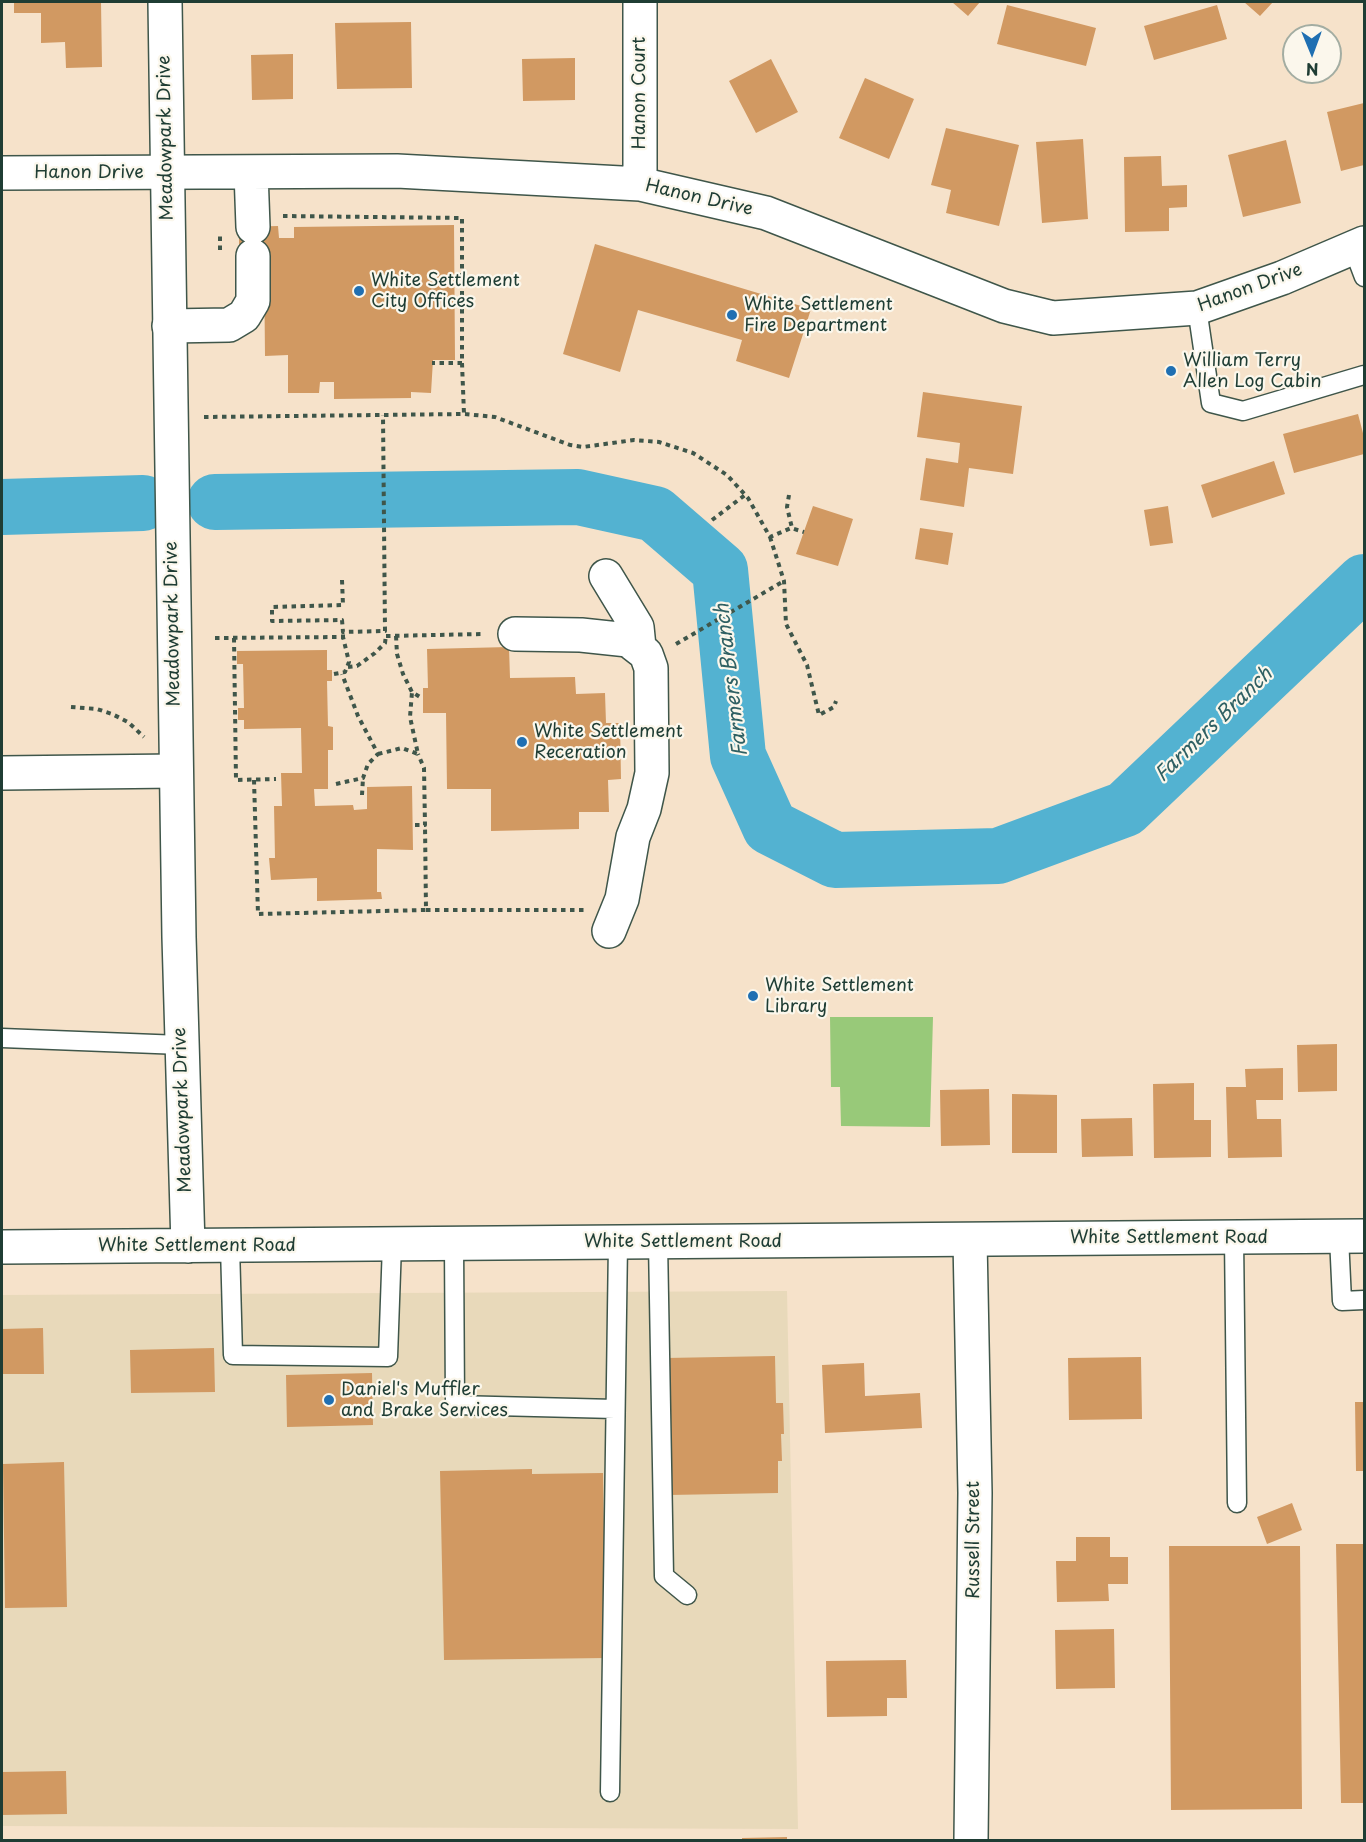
<!DOCTYPE html>
<style>
body{margin:0}
#map{position:relative;width:1366px;height:1842px;overflow:hidden;background:#f6e2ca;font-family:"Playpen Sans",sans-serif}
canvas{display:block}
.frame{position:absolute;inset:0;border:3px solid #1f3d34;pointer-events:none}
.north{position:absolute;left:1282px;top:24px;width:60px;height:60px;box-sizing:border-box;background:#fbf7ec;border:2px solid #a3ada2;border-radius:50%;rotate:179deg;font-size:16px;font-weight:700;line-height:24px;text-align:center;color:#1f3d34}
.north::after{content:'';display:block;margin:auto;width:21px;height:27px;background:#1f6fb2;clip-path:polygon(50% 0,100% 100%,50% 72%,0 100%)}
</style>
<div id="map">
<canvas width="1366" height="1842"></canvas>
<div class="frame"></div>
<div class="north">N</div>
</div>
<script>
const context = document.querySelector('canvas').getContext('2d');
context.lineJoin = 'round';
function paint(path, color) { context.fillStyle = color; context.fill(path, 'evenodd'); }
const poly = rows => new Path2D(rows.map(r => 'M' + r).join(''));
function trace(path, color, width, dash) { context.strokeStyle = color; context.lineWidth = width; context.lineCap = dash ? 'butt' : 'round'; context.setLineDash(dash || []); context.stroke(path); }
function label(font, color, halo, rows, align = 'center') {
  context.font = font + ' "Playpen Sans",sans-serif'; context.lineWidth = 4.5; context.setLineDash([]); context.textBaseline = 'middle'; context.strokeStyle = halo; context.fillStyle = color; for (const [text, x, y, turn = 0] of rows) {
    context.save(); context.translate(x, y); context.rotate((+turn || 0) * Math.PI / 180); context.textAlign = isNaN(turn) ? turn : align; if (halo) context.strokeText(text, 0, 0); context.fillText(text, 0, 0); context.restore();
  }
}
const built = poly([
 [787,1291,798,1829,2,1826,2,1295]
]);
const green = poly([
 [830,1017,933,1017,930,1127,841,1126,840,1087,831,1087]
]);
const river = poly([
 [215,502,578,497,655,514,720,570,738,756,770,827,835,860,998,856,1125,809,1364,582],
 [2,507,143,503]
]);
const building = poly([
 [14,2,101,2,102,67,66,68,65,42,41,43,41,13,14,13],
 [952,2,980,2,968,16],
 [1244,2,1273,2,1260,16],
 [1007,5,1096,28,1086,66,997,44],
 [1217,5,1227,39,1154,60,1144,26],
 [411,22,412,88,337,89,335,23],
 [293,54,293,99,252,100,251,55],
 [575,58,575,100,523,101,522,59],
 [771,59,798,112,756,133,729,81],
 [865,78,914,99,889,159,839,138],
 [1364,103,1364,165,1341,171,1327,112],
 [946,128,1019,145,999,226,946,213,951,190,931,185],
 [1083,139,1088,219,1042,223,1036,142],
 [1286,140,1301,203,1243,217,1228,155],
 [1161,156,1162,186,1187,185,1187,207,1169,208,1169,231,1125,232,1124,157],
 [454,225,455,360,433,360,431,393,411,392,411,398,334,399,334,382,320,382,319,393,288,393,288,355,265,356,264,256,239,256,239,227,278,226,279,238,294,238,294,227],
 [595,244,811,309,789,378,736,361,742,340,638,310,620,372,563,354],
 [923,392,1022,406,1013,474,969,468,964,507,920,500,926,458,958,463,960,443,917,437],
 [1358,414,1364,437,1364,454,1294,473,1283,434],
 [1274,461,1285,494,1212,518,1201,485],
 [813,506,853,519,838,566,796,554],
 [1168,506,1173,543,1150,546,1144,510],
 [920,528,953,533,948,565,915,559],
 [509,647,510,678,575,677,576,694,605,693,606,723,620,723,621,779,608,780,609,812,579,812,579,829,491,831,491,789,447,789,446,713,423,713,423,688,428,688,427,649],
 [327,650,327,670,332,670,332,681,327,681,328,726,333,727,333,750,328,750,328,789,314,789,315,806,353,805,354,810,367,809,367,787,412,786,413,850,377,849,377,892,381,892,382,899,317,901,317,878,271,880,269,858,275,858,274,806,282,806,281,773,302,773,301,728,244,729,244,720,238,720,238,708,244,708,243,664,237,664,237,651],
 [1337,1044,1337,1091,1298,1092,1297,1045],
 [1283,1068,1283,1100,1256,1100,1257,1119,1281,1119,1282,1157,1228,1158,1226,1087,1246,1087,1245,1069],
 [1194,1083,1194,1120,1211,1120,1211,1157,1154,1158,1153,1084],
 [989,1089,990,1145,941,1146,940,1090],
 [1012,1094,1057,1095,1057,1153,1012,1153],
 [1132,1118,1133,1156,1082,1157,1081,1119],
 [43,1328,44,1374,2,1374,2,1329],
 [214,1348,215,1392,131,1393,130,1350],
 [775,1356,776,1403,783,1403,784,1434,781,1434,782,1461,778,1461,778,1493,669,1495,666,1358],
 [1141,1357,1142,1419,1069,1420,1068,1358],
 [864,1363,865,1396,920,1393,922,1428,825,1433,822,1365],
 [372,1373,373,1425,287,1427,286,1375],
 [1355,1402,1364,1402,1364,1471,1356,1471],
 [64,1462,67,1607,5,1608,3,1464],
 [532,1469,532,1474,603,1473,606,1658,444,1660,440,1471],
 [1292,1503,1302,1530,1267,1544,1257,1517],
 [1076,1537,1110,1537,1110,1557,1128,1557,1128,1584,1108,1584,1109,1601,1057,1602,1056,1561,1076,1561],
 [1336,1544,1364,1544,1364,1803,1341,1803],
 [1169,1546,1300,1546,1302,1809,1171,1810],
 [1114,1629,1115,1688,1056,1689,1055,1630],
 [906,1660,907,1698,887,1698,887,1716,827,1717,826,1661],
 [66,1771,67,1814,2,1815,2,1772],
 [787,1837,787,1840,742,1840,742,1838]
]);
const path = poly([
 [283,216,462,218,462,363,432,363],
 [220,250,220,233],
 [462,363,464,414],
 [204,417,465,414,495,417,570,445,583,447,634,440,659,442,693,453,727,475,748,498,770,537,791,528,804,532],
 [789,495,787,507,792,528],
 [712,520,745,495],
 [770,537,784,581,786,624,807,665,819,715,834,707,836,701],
 [342,580,343,605,272,607,272,621,342,620,343,632,385,631,383,415],
 [386,636,484,634],
 [396,636,397,654,403,674,412,692,420,697],
 [215,638,343,637,343,632],
 [234,638,236,780,276,779],
 [676,644,784,581],
 [348,667,357,666,375,653,385,643,386,635],
 [334,674,345,672,349,662,343,637],
 [71,707,97,709,112,714,128,722,144,737],
 [378,754,402,748,418,754,410,717,412,692],
 [254,780,258,914,426,910,425,825],
 [336,784,363,778,368,764,378,754,358,716,342,674],
 [362,795,363,778],
 [415,825,425,825,424,768,418,754],
 [426,910,584,910]
]);
const lane = poly([
 [1353,248,1364,277],
 [1197,308,1211,403,1243,411,1364,375],
 [2,1038,181,1045],
 [1234,1237,1237,1503],
 [1339,1237,1342,1301,1364,1300],
 [658,1242,664,1576,687,1595],
 [454,1244,455,1405,615,1409],
 [230,1246,233,1355,388,1357,392,1244],
 [610,1792,618,1243]
]);
const street = poly([
 [640,2,640,184],
 [251,172,253,227],
 [2,173,397,171,640,184,766,213,1004,306,1053,318,1197,308,1282,278,1364,243],
 [169,326,229,325,244,316,253,301,253,256],
 [606,576,637,627,639,647],
 [515,634,581,635,628,640,646,654,651,668,652,773,644,809,633,837,622,899,609,931],
 [2,773,176,771],
 [970,1240,975,1493,971,1840]
]);
const secondary = poly([
 [165,2,179,937,188,1246],
 [2,1247,1364,1236]
]);
const markers = [
 [359,291,6,"#1f6fb2"],
 [732,315,6,"#1f6fb2"],
 [1171,371,6,"#1f6fb2"],
 [522,742,6,"#1f6fb2"],
 [753,996,6,"#1f6fb2"],
 [329,1400,6,"#1f6fb2"]
];
const streetNames = [
 ["Hanon Court",640,93,-90],
 ["Meadowpark Drive",166,138,-91],
 ["Hanon Drive",89,173],
 ["Hanon Drive",699,198,13],
 ["Hanon Drive",1250,288,-20],
 ["Meadowpark Drive",173,624,-91],
 ["Meadowpark Drive",183,1110,-92],
 ["White Settlement Road",1169,1238],
 ["White Settlement Road",683,1242],
 ["White Settlement Road",197,1246],
 ["Russell Street",974,1540,-90]
];
const poiNames = [
 ["White Settlement",371,281],
 ["City Offices",371,302],
 ["White Settlement",744,305],
 ["Fire Department",744,326],
 ["William Terry",1183,361],
 ["Allen Log Cabin",1183,382],
 ["White Settlement",534,732],
 ["Receration",534,753],
 ["White Settlement",765,986],
 ["Library",765,1007],
 ["Daniel's Muffler",341,1390],
 ["and Brake Services",341,1411]
];
const waterNames = [
 ["Farmers Branch",732,680,-97],
 ["Farmers Branch",1214,725,-44]
];
paint(built, '#e8d9ba');
paint(green, '#98c979');
trace(river, '#53b2d1', 56);
paint(building, '#d19962');
trace(lane, '#3f564a', 21);
trace(street, '#3f564a', 36);
trace(secondary, '#3f564a', 36);
trace(path, '#3f564a', 4, [4.5, 4.5]);
trace(lane, '#fff', 18);
trace(street, '#fff', 33);
trace(secondary, '#fff', 33);
for (const [x, y, r, color] of markers) { const dot = new Path2D(); dot.arc(x, y, r, 0, 2 * Math.PI); context.fillStyle = color; context.fill(dot); trace(dot, '#fbf7ec', 2); }
label('18px', '#1f3d34', '#fbf7ec', streetNames);
label('18px', '#1f3d34', '#fbf7ec', poiNames, 'left');
label('italic 20px', '#2f6063', '#fbf7ec', waterNames);
</script>
